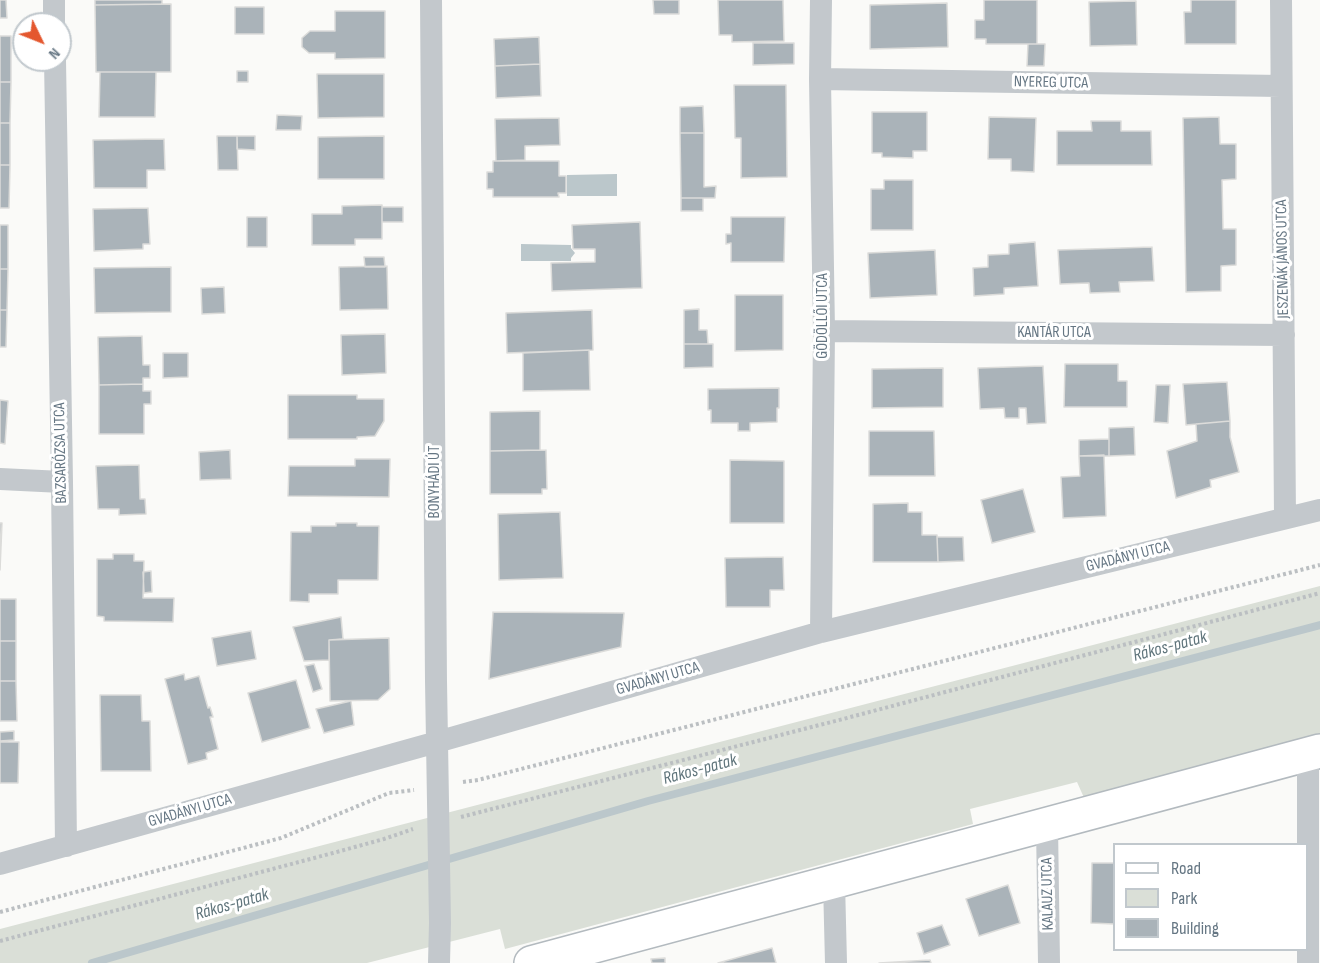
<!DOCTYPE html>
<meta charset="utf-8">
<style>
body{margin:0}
#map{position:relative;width:1320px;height:963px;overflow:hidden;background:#fafaf8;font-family:"Sofia Sans Condensed",sans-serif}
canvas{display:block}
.legend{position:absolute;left:1113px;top:843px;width:195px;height:108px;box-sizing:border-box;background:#fff;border:2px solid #c1c8cd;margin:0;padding:8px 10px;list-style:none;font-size:18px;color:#657683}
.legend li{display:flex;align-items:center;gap:12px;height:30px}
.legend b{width:30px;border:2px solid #c1c8cd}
.north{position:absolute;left:12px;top:12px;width:60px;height:60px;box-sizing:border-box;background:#fff;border:2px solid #c1c8cd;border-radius:50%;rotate:133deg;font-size:16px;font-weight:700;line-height:24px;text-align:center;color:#657683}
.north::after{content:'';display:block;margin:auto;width:21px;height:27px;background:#e4572e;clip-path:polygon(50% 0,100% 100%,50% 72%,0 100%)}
</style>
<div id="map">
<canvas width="1320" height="963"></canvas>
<ul class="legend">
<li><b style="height:8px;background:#fff"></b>Road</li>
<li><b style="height:16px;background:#dadfd7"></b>Park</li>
<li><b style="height:16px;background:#aab3b9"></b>Building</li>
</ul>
<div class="north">N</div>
</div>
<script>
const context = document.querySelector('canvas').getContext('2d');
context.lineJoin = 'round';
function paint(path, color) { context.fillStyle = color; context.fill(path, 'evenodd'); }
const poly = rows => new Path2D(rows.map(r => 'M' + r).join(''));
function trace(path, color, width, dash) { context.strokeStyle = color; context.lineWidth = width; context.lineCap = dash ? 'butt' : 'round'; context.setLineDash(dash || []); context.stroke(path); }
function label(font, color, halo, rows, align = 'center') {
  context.font = font + ' "Sofia Sans Condensed",sans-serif'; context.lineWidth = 6; context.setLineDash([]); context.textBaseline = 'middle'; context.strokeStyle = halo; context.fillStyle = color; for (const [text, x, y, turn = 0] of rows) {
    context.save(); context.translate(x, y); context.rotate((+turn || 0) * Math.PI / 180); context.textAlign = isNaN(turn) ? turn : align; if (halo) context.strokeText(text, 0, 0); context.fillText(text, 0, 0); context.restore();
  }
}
const green = poly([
 [1320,586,1320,734,1085,800,1077,782,970,809,973,824,505,949,500,929,367,963,0,963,0,929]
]);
const water = poly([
 [617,174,617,196,567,196,567,175],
 [521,244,571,245,571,248,575,253,571,258,571,261,521,261]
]);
const stream = poly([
 [92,963,648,801,1320,625]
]);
const building = poly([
 [0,0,6,0,7,18,0,18,0,0],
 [95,0,162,0,162,4,95,5,95,0],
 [653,0,679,0,679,14,654,14,653,0],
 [718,0,783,0,784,41,732,42,732,35,719,35,718,0],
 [984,0,1037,0,1037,44,986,44,986,39,975,39,975,20,984,20,984,0],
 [1191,0,1236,0,1236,44,1185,44,1184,12,1191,12,1191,0],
 [1136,1,1137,45,1090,46,1089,2,1136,1],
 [947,3,948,47,870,49,870,5,947,3],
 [171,4,171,72,96,72,95,5,171,4],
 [235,7,264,7,264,34,235,34,235,7],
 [335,11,385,11,385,58,335,59,335,53,309,53,302,47,302,38,310,31,335,31,335,11],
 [0,36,11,36,11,82,0,82,0,36],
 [539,37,540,64,495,66,494,39,539,37],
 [753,43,794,43,794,64,753,65,753,43],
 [1028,44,1045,44,1044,66,1027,66,1028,44],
 [540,64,541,96,496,98,495,66,540,64],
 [237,71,248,71,248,82,237,82,237,71],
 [100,72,156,72,155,117,99,117,100,72],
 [317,74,384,74,384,117,318,118,317,74],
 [0,82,11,82,10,123,0,123,0,82],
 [734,85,786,85,787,177,741,178,741,138,735,138,734,85],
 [703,106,704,133,680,133,680,107,703,106],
 [872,112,927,112,927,151,913,151,913,158,882,157,882,153,872,153,872,112],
 [277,115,302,116,301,130,276,130,277,115],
 [989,117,1036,118,1034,172,1011,171,1011,159,988,159,989,117],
 [1219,117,1220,144,1236,144,1236,179,1222,180,1223,229,1236,229,1236,265,1221,266,1221,291,1186,292,1183,118,1219,117],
 [559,118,560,145,525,146,525,160,496,161,495,119,559,118],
 [1091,121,1121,121,1121,131,1151,131,1152,165,1057,165,1057,131,1092,131,1091,121],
 [0,123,10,123,10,165,0,165,0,123],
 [680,133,704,133,704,187,716,186,715,198,681,198,680,133],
 [217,136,237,136,238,170,218,170,217,136],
 [237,136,255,136,255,150,237,149,237,136],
 [384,136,384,179,318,179,318,137,384,136],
 [164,139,165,170,147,170,147,188,94,188,93,140,164,139],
 [493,161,559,161,559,176,566,176,566,193,558,193,559,197,493,197,493,189,487,189,487,172,493,172,493,161],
 [0,165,10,165,9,208,0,208,0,165],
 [884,180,913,180,913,230,871,230,871,189,884,189,884,180],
 [681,198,703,198,703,211,681,211,681,198],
 [382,205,382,239,355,239,355,245,312,245,312,214,342,214,342,206,382,205],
 [382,207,403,207,403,222,382,222,382,207],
 [148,208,150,244,143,244,143,249,94,251,93,209,148,208],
 [247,217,267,217,267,247,247,247,247,217],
 [731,217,785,217,784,262,731,262,731,243,726,244,726,234,731,234,731,217],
 [640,222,642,288,552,291,551,263,595,262,595,249,573,249,572,225,640,222],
 [0,225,8,225,8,269,0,269,0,225],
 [1035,242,1038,286,1004,288,1004,294,974,296,973,268,988,267,988,255,1009,254,1009,244,1035,242],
 [1152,247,1154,281,1119,282,1120,292,1090,293,1089,283,1060,284,1058,250,1152,247],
 [935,250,937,295,870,298,868,253,935,250],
 [364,257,384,257,385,267,365,267,364,257],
 [387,266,388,309,340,310,339,267,387,266],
 [171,267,171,312,95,313,94,268,171,267],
 [0,269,8,269,7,310,0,310,0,269],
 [224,287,225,313,202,314,201,288,224,287],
 [735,295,783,295,783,350,735,351,735,295],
 [699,309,699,330,707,330,708,344,684,344,684,310,699,309],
 [0,310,7,310,6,347,0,347,0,310],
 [592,310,593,350,507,353,506,313,592,310],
 [385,334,386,373,342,375,341,335,385,334],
 [142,336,143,365,150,365,150,378,143,378,143,384,99,385,98,337,142,336],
 [684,344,713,344,713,367,684,368,684,344],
 [589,350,590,390,523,391,523,353,589,350],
 [163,353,188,353,188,377,163,378,163,353],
 [1065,364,1118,364,1118,381,1127,381,1127,407,1064,407,1065,364],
 [1043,366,1046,423,1027,424,1026,408,1019,408,1019,418,1005,418,1004,408,980,409,978,368,1043,366],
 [943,368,943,407,872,408,872,369,943,368],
 [1227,382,1230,421,1186,425,1183,384,1227,382],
 [143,384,143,391,151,391,151,404,144,404,144,434,99,434,99,385,143,384],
 [1156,385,1170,385,1168,423,1154,422,1156,385],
 [779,388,779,408,777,408,777,422,750,423,750,431,738,431,738,423,711,423,711,410,708,410,708,389,779,388],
 [288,395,357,395,357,399,384,399,384,421,375,436,357,437,357,439,288,439,288,395],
 [0,400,8,401,5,444,0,443,0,400],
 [540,411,540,450,490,451,490,412,540,411],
 [1230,421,1230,437,1239,472,1210,480,1211,487,1176,498,1167,451,1197,441,1196,424,1230,421],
 [1134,427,1135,455,1109,456,1109,428,1134,427],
 [869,431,934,431,935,476,869,476,869,431],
 [1109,439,1109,456,1079,456,1079,440,1109,439],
 [230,450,231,479,200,480,199,452,230,450],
 [546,450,547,489,542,489,542,494,490,494,490,451,546,450],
 [1104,455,1106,516,1063,518,1061,477,1080,476,1079,456,1104,455],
 [355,459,390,459,389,497,288,496,289,466,355,466,355,459],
 [730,460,784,461,784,523,730,523,730,460],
 [139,465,140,499,145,499,146,514,119,515,119,509,98,509,96,466,139,465],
 [1023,489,1035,532,992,543,981,500,1023,489],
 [908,503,908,512,922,512,922,535,937,535,938,562,873,562,873,504,908,503],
 [560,512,563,578,499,580,498,514,560,512],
 [0,523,2,523,0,570,0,523],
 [336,523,357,523,357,526,379,526,378,580,338,580,338,594,309,594,309,602,290,601,291,532,311,532,311,526,336,526,336,523],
 [937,537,963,537,964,561,938,562,937,537],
 [113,554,134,554,134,561,144,561,143,598,174,598,173,622,104,621,104,617,97,616,97,559,113,559,113,554],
 [783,557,784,590,770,590,770,607,726,607,725,558,783,557],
 [151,571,152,592,144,593,143,572,151,571],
 [0,599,16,599,16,641,0,641,0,599],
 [493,612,624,613,621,647,489,679,493,612],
 [341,617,343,639,329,640,329,660,304,661,293,627,341,617],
 [251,631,256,659,217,666,212,638,251,631],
 [389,638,390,689,378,700,330,701,329,640,389,638],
 [0,641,16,641,16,681,0,681,0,641],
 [314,664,322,689,313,692,305,666,314,664],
 [184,674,185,680,199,676,208,708,210,707,213,717,210,717,218,749,206,753,207,759,188,764,165,679,184,674],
 [296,680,310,728,262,742,248,693,296,680],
 [0,681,16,681,17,721,0,721,0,681],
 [100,695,141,695,142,721,150,721,151,771,101,771,100,695],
 [351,701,354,725,324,733,316,709,351,701],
 [14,731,14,740,0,741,0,732,14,731],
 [0,742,19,742,18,783,0,783,0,742],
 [1092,863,1114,863,1114,924,1091,923,1092,863],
 [1008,885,1020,923,979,936,966,899,1008,885],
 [942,925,950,945,924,954,917,933,942,925],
 [772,948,776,963,718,963,772,948],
 [665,958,665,963,652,963,651,959,665,958],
 [930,960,931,963,879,963,930,960]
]);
const path = poly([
 [463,782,478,780,1320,565],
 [461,817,843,719,1320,593],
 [0,912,281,838,389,793,414,790],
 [0,941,333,853,384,839,413,829]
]);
const street = poly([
 [54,0,54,24],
 [431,0,436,681,440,923,439,963],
 [1281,0,1285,518],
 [55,60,62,482,66,846],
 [820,79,1281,86],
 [824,331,1284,335],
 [0,479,62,482],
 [821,632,824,331,820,79,821,0],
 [1308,754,1308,963],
 [1047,825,1049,963],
 [0,864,437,742,821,632,1320,510],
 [834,882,836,963]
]);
const secondary = poly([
 [531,963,1320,751]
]);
const streetNames = [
 ["NYEREG UTCA",1051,83,1],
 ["JESZENÁK JÁNOS UTCA",1283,259,-91],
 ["GÖDÖLLŐI UTCA",823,316,-90],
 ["KANTÁR UTCA",1054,333],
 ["BAZSARÓZSA UTCA",61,453,-91],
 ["BONYHÁDI ÚT",435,482,-90],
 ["GVADÁNYI UTCA",1128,557,-14],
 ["GVADÁNYI UTCA",658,679,-16],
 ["GVADÁNYI UTCA",190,811,-16],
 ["KALAUZ UTCA",1048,894,-91]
];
const waterNames = [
 ["Rákos-patak",1170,647,-15],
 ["Rákos-patak",700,770,-15],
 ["Rákos-patak",232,905,-16]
];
paint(green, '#dadfd7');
paint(water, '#bbc7cb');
trace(stream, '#bbc7cb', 8);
paint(building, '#aab3b9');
trace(building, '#dcdcda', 1.5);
trace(secondary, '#b3babf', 36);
trace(path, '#bbbfc2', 4, [3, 3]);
trace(street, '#c3c8cc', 22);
trace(secondary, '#fff', 33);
label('16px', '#657683', '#fff', streetNames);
label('italic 18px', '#60757c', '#fff', waterNames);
</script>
